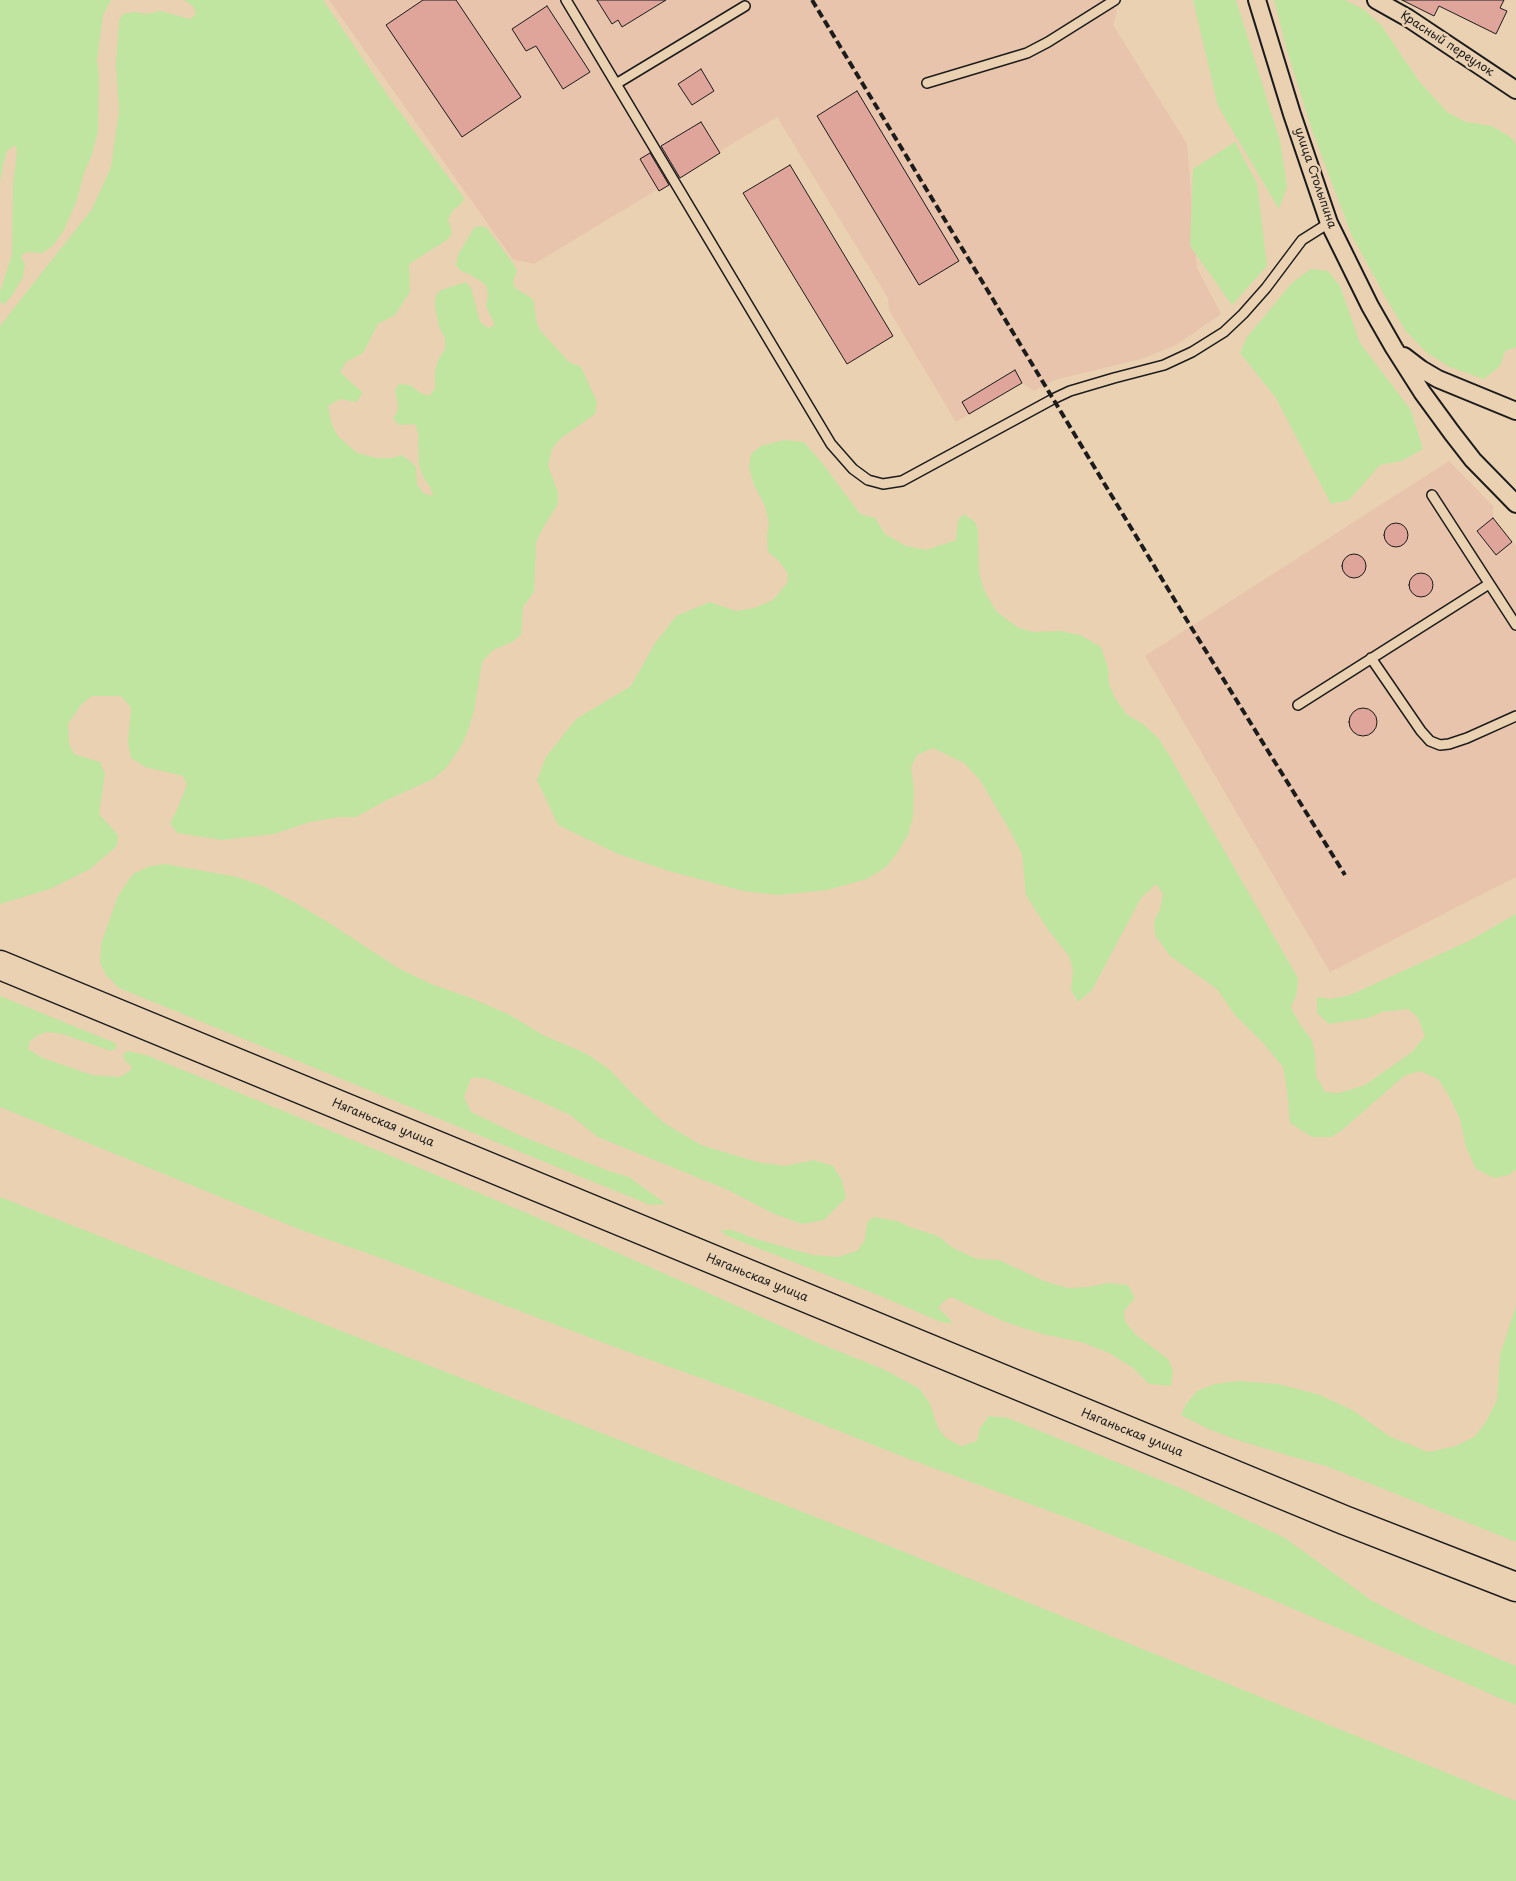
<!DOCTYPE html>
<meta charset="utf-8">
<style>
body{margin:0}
canvas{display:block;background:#ead1b2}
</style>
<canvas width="1516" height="1881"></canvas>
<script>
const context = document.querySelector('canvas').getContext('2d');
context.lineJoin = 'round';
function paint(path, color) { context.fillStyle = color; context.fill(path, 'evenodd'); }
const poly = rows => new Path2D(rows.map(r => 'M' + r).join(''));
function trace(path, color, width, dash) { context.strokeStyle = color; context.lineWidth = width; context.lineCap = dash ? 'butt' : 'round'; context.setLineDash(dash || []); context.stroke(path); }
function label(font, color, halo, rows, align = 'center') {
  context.font = font + ' "Playpen Sans",sans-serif'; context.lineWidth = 5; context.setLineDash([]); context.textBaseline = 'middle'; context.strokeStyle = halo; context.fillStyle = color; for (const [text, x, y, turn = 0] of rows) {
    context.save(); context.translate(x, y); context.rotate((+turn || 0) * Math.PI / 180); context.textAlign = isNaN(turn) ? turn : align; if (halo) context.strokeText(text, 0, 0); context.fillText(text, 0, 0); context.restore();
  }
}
const built = poly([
 [329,0,1110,0,1117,11,1113,25,1187,144,1197,268,1221,314,1176,345,1141,359,1054,380,1034,391,1022,383,956,422,889,310,888,298,777,117,720,151,720,153,659,191,658,189,534,264,513,259],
 [1449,461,1493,506,1493,518,1516,546,1516,877,1330,972,1145,656]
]);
const green = poly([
 [0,0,111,0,103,15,97,60,99,75,98,132,92,154,83,176,77,200,64,230,53,246,42,253,25,252,21,257,25,264,23,277,11,297,3,305,0,301,0,292,12,254,13,184,17,151,15,145,7,151,3,165,0,183],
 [184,0,323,0,388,96,464,198,461,204,453,210,448,219,452,233,447,240,409,264,410,292,395,315,378,324,363,353,346,362,340,372,363,393,356,402,340,399,328,406,332,425,338,436,357,453,377,458,392,458,401,455,409,460,416,467,417,484,423,493,433,496,430,487,423,477,419,465,418,432,415,424,399,425,393,418,397,413,398,405,395,390,399,384,410,385,420,393,429,396,435,388,435,372,438,360,445,349,445,338,439,327,435,307,436,295,441,290,466,282,471,288,480,322,488,328,495,325,486,306,488,296,486,285,471,275,461,271,456,265,458,255,474,228,480,226,486,227,513,263,517,271,513,282,515,288,533,299,536,320,540,330,569,362,581,367,597,402,595,414,560,439,552,449,548,466,558,492,558,504,544,526,536,542,534,592,523,607,521,635,512,642,493,650,482,662,474,711,468,731,460,748,446,768,433,779,387,800,356,817,339,817,310,822,274,834,222,840,177,833,170,823,176,812,187,785,183,776,145,767,131,758,128,742,131,708,121,696,92,696,81,705,68,724,69,744,74,754,100,762,105,774,99,814,118,835,117,846,90,869,50,889,0,904,0,326,92,209,111,167,119,111,116,64,119,21,123,14,134,12,147,14,160,11,190,19,196,14,193,6],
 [1193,0,1236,0,1280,141,1287,187,1279,209,1218,106],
 [1274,0,1345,0,1363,9,1381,25,1419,81,1447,112,1466,122,1492,126,1512,138,1516,145,1516,347,1505,351,1500,366,1484,379,1450,367,1427,353,1405,330,1386,298,1352,236,1313,133,1286,47],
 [1235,142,1257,183,1267,266,1232,305,1190,246,1193,169],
 [1311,269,1328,271,1340,286,1360,343,1411,410,1423,449,1402,461,1380,465,1349,500,1331,504,1276,398,1240,353,1247,337,1292,283],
 [784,440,804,442,823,464,860,514,875,518,885,534,906,546,926,550,956,540,958,520,964,514,975,522,978,530,979,571,983,588,996,611,1017,627,1033,632,1061,631,1080,635,1101,647,1108,668,1109,684,1115,698,1127,715,1143,724,1158,738,1169,755,1298,978,1297,992,1291,1008,1301,1026,1312,1040,1315,1054,1316,1076,1325,1092,1340,1093,1365,1085,1412,1052,1425,1036,1418,1018,1408,1009,1382,1012,1368,1018,1329,1024,1317,1013,1317,997,1330,999,1350,995,1469,941,1516,914,1516,1169,1509,1175,1494,1178,1476,1169,1466,1147,1460,1119,1448,1094,1438,1079,1420,1071,1404,1076,1341,1131,1331,1137,1312,1137,1290,1123,1287,1089,1283,1067,1264,1044,1234,1014,1217,989,1170,956,1155,935,1154,921,1160,910,1163,894,1156,884,1141,898,1092,990,1078,1002,1071,990,1073,970,1069,956,1049,931,1026,895,1022,854,1009,829,980,780,964,763,933,748,917,755,911,767,914,789,913,817,908,835,897,853,886,867,867,879,827,890,778,895,743,891,669,871,618,854,558,825,537,780,546,757,576,719,631,686,654,645,676,616,710,602,736,611,754,608,773,600,787,583,788,574,779,561,768,552,767,536,769,523,765,506,754,485,749,467,751,454,761,446],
 [165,864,237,877,263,886,294,902,331,924,398,968,431,984,471,998,510,1015,543,1035,587,1054,610,1070,632,1093,664,1123,701,1145,757,1162,785,1166,814,1160,833,1166,842,1180,846,1198,824,1220,802,1224,772,1213,728,1190,598,1137,570,1115,537,1100,485,1078,471,1078,464,1097,471,1112,521,1136,609,1171,629,1177,666,1204,650,1205,119,988,106,975,100,963,101,944,118,896,133,874,147,867],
 [0,996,115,1043,117,1048,111,1051,62,1034,47,1032,38,1035,30,1041,28,1049,43,1058,92,1075,120,1077,131,1070,131,1065,125,1061,123,1055,127,1051,146,1055,286,1112,529,1214,693,1286,818,1343,883,1369,920,1389,930,1404,938,1428,946,1438,961,1446,977,1441,980,1428,989,1416,1008,1418,1180,1488,1285,1538,1371,1600,1421,1626,1516,1666,1516,1705,1252,1591,1076,1521,901,1456,764,1401,609,1345,378,1257,301,1230,0,1107],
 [0,1197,892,1547,1516,1801,1516,1881,0,1881],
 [874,1217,897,1221,910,1227,938,1236,953,1248,977,1259,999,1260,1044,1281,1068,1288,1088,1287,1108,1283,1128,1285,1135,1298,1124,1311,1125,1321,1135,1334,1168,1359,1173,1371,1171,1386,1149,1384,1133,1368,1109,1353,1081,1342,1042,1334,1005,1322,951,1297,943,1302,938,1308,948,1317,952,1324,941,1322,878,1295,727,1236,720,1230,732,1230,756,1239,813,1255,837,1257,857,1251,865,1240,867,1222],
 [1516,1306,1516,1542,1326,1466,1300,1459,1234,1439,1206,1428,1181,1415,1186,1404,1197,1391,1215,1384,1238,1381,1278,1384,1320,1395,1354,1411,1389,1436,1428,1452,1456,1446,1474,1437,1486,1422,1497,1400,1500,1355]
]);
const building = poly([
 [423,0,456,0,521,97,462,137,386,25,423,0],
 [597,0,666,0,622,27,618,20,612,24,597,0],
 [1402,0,1504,0,1500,8,1507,11,1496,34,1439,6,1434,16,1402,0],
 [547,6,590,72,563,89,536,46,526,51,512,29,547,6],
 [701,69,714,91,692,105,678,84,701,69],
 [857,91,959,261,919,285,817,116,857,91],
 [701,122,720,153,680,178,661,146,701,122],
 [650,153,669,185,659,191,640,159,650,153],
 [790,165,893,336,847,364,743,193,790,165],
 [1015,370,1022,383,969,414,962,402,1015,370],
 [1493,518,1512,542,1496,555,1477,531,1493,518],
 '1384 535a12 12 0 1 1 24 0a12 12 0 1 1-24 0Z',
 '1342 566a12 12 0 1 1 24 0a12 12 0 1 1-24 0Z',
 '1409 585a12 12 0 1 1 24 0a12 12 0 1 1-24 0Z',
 '1349 722a14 14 0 1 1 28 0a14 14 0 1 1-28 0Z'
]);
const lane = poly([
 [566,0,831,444,853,469,868,480,883,484,902,481,1053,399,1070,391,1114,378,1164,365,1192,352,1224,332,1243,314,1266,288,1302,240,1329,223],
 [927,83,1027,53,1048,42,1115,0],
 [616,84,745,6],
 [1432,495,1516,625],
 [1371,658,1421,731,1430,741,1440,745,1449,744,1467,738,1516,716],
 [1298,705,1489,584]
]);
const street = poly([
 [1257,0,1292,114,1329,223,1370,306,1394,348,1422,392,1452,433,1473,460,1516,504],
 [1376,0,1408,18,1516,90],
 [1404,356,1421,369,1438,379,1516,411]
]);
const highway = poly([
 [0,965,1344,1520,1516,1587]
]);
const rail = poly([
 [812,0,1191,627,1345,875]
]);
const streetNames = [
 ["Красный переулок",1447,44,33],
 ["улица Столыпина",1315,178,71],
 ["Няганьская улица",383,1123,22],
 ["Няганьская улица",757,1278,22],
 ["Няганьская улица",1132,1433,22]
];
paint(built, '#e7c4ab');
paint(green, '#c0e5a0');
paint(building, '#dfa59a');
trace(building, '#1c1c1c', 1);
trace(lane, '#1c1c1c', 12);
trace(street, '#1c1c1c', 20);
trace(highway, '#1c1c1c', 31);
trace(lane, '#ead1b2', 9);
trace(street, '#ead1b2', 16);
trace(highway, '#ead1b2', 28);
trace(rail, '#1c1c1c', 4, [8, 4]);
label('12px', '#1c1c1c', '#ead1b2', streetNames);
</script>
